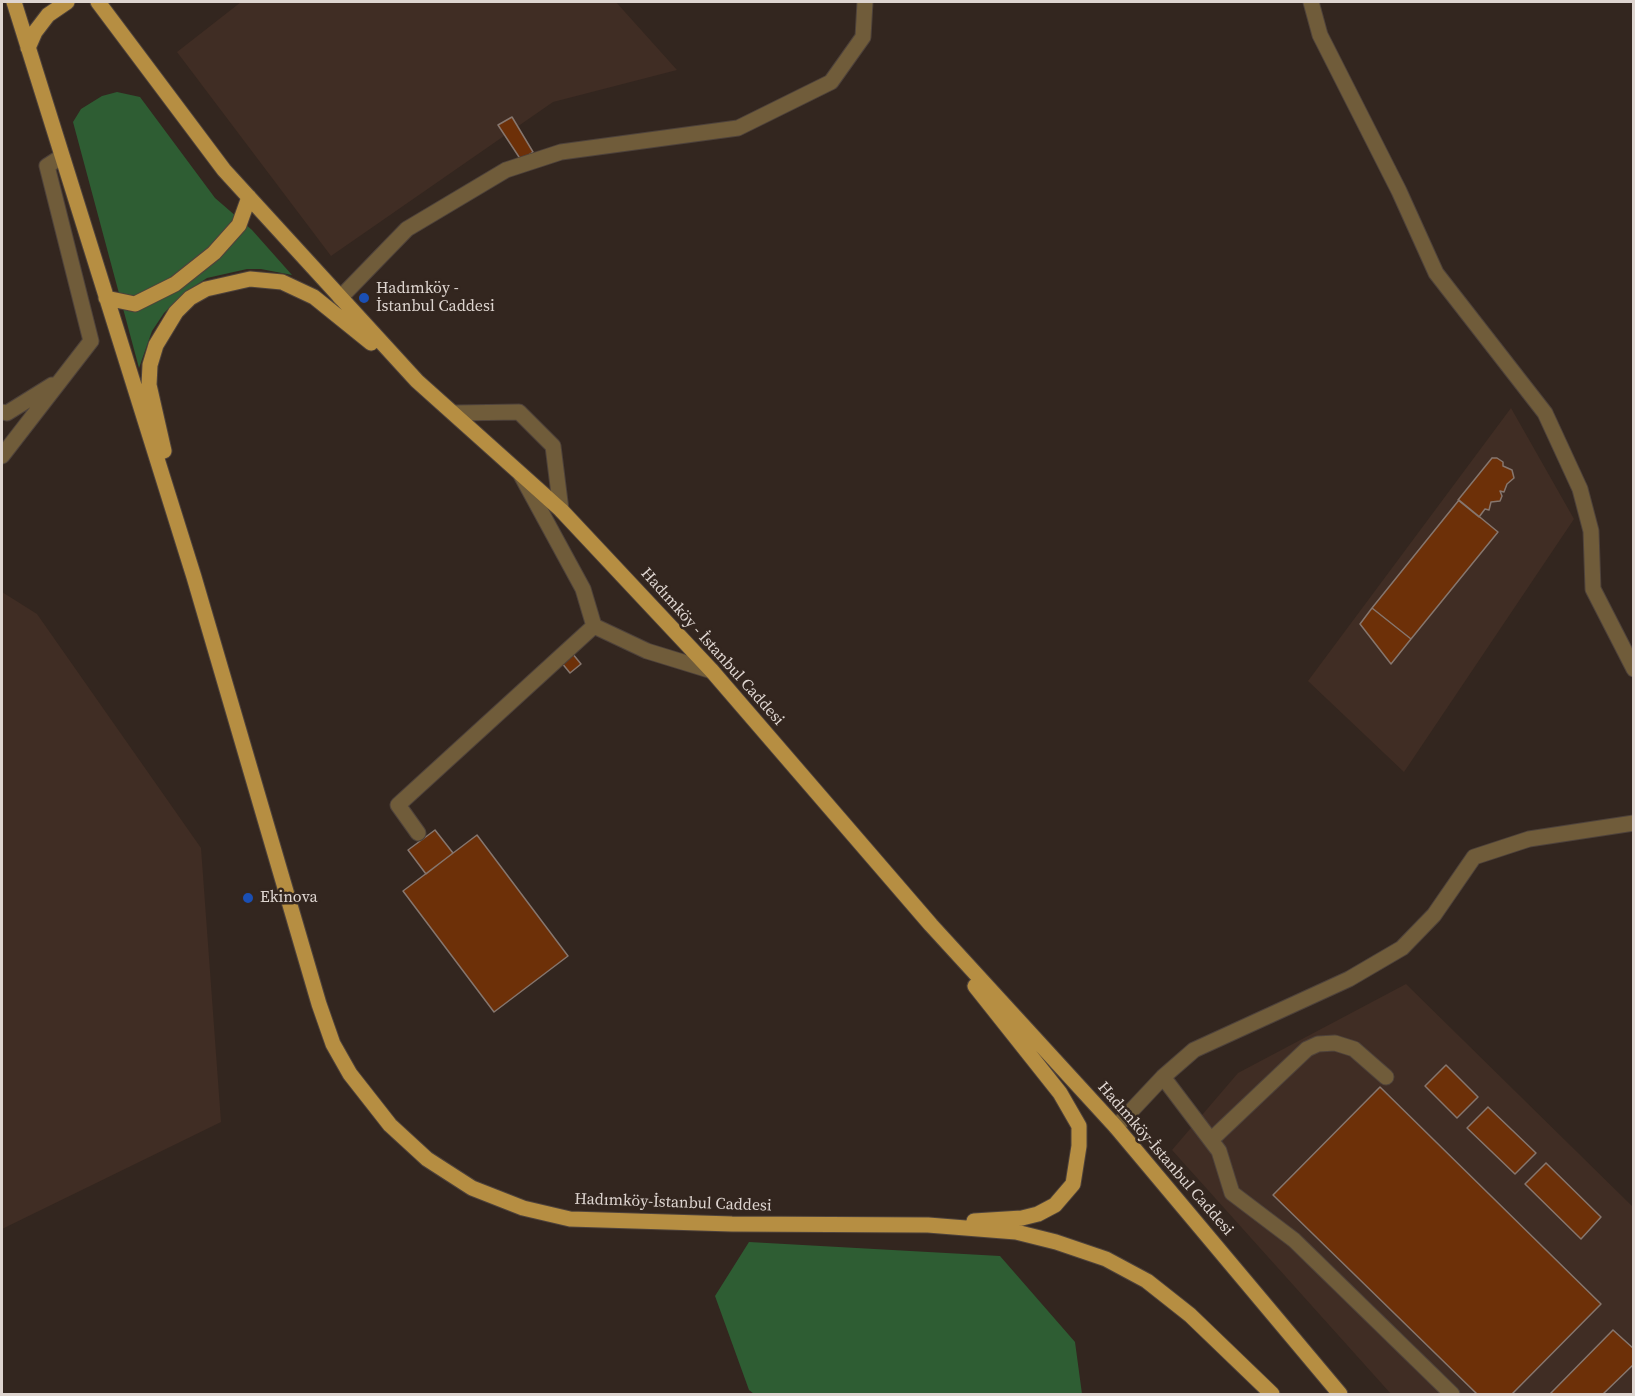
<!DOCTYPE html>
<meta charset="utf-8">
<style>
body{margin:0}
#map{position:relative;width:1635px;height:1396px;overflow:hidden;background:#33261f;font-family:"Source Serif 4",serif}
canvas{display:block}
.frame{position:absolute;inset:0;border:3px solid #ded5d0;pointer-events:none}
</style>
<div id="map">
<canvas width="1635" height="1396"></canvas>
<div class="frame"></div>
</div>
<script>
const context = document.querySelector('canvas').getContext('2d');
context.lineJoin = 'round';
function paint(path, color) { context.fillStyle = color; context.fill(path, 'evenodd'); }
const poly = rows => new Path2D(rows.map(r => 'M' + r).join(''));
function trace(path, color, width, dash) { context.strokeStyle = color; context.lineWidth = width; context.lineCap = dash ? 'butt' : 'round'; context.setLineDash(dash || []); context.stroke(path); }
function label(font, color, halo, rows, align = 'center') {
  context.font = font + ' "Source Serif 4",serif'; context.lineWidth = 5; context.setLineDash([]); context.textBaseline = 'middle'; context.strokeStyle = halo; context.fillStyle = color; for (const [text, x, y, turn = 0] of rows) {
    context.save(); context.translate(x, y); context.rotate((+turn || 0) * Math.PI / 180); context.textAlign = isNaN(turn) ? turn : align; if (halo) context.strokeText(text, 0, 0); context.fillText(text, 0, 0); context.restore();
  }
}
const built = poly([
 [241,2,616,2,677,70,553,102,331,256,177,52],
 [1511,408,1574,519,1404,772,1308,681],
 [2,592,37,614,201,848,221,1122,2,1229],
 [1406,984,1633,1207,1633,1394,1391,1394,1172,1150,1238,1073]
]);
const green = poly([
 [117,92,140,97,215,198,252,230,292,275,261,269,247,269,207,278,184,293,164,313,152,331,139,368,73,122,81,109,102,96],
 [749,1242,1000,1256,1075,1342,1082,1394,754,1394,749,1390,715,1296]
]);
const building = poly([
 [512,117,533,152,521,160,498,125,512,117],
 [1492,458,1497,458,1503,462,1503,466,1512,470,1514,478,1507,484,1504,492,1500,491,1502,496,1500,501,1491,502,1489,510,1485,509,1479,517,1458,500,1492,458],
 [1459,500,1498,532,1411,639,1372,608,1459,500],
 [1372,608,1411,639,1391,664,1360,624,1372,608],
 [572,653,581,664,570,673,561,662,572,653],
 [435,830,453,853,426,874,408,850,435,830],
 [477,835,568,956,494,1012,403,891,477,835],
 [1446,1065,1478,1097,1457,1118,1425,1086,1446,1065],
 [1380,1087,1601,1304,1512,1394,1477,1394,1273,1195,1380,1087],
 [1488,1107,1536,1153,1515,1174,1467,1128,1488,1107],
 [1546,1163,1601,1217,1581,1239,1525,1184,1546,1163],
 [1613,1330,1634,1349,1634,1364,1603,1394,1550,1394,1613,1330]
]);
const minor = poly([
 [1311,2,1320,35,1399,191,1436,273,1545,413,1580,489,1591,531,1593,589,1634,669],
 [340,298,407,229,506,170,561,152,738,128,831,82,863,37,865,2],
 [2,412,7,413,52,385],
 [456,413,519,412,553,446,561,510],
 [2,456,91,341,47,166,61,157],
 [521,475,583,589,594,626,647,651,712,671],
 [418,833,398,805,594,626],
 [1163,1077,1219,1151,1232,1193,1294,1240,1452,1394],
 [1116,1127,1163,1077,1194,1050,1349,979,1402,948,1434,915,1474,857,1529,839,1634,823],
 [1211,1140,1307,1049,1318,1044,1335,1043,1354,1049,1386,1077]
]);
const major = poly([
 [14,2,194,577,319,1004,333,1044,350,1074,390,1125,427,1159,472,1188,523,1208,570,1219,732,1224,928,1225,1016,1232,1056,1242,1106,1259,1147,1281,1190,1315,1272,1394],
 [98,2,224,170,417,381,561,510,712,671,931,925,1116,1127,1340,1394],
 [28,48,35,32,48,15,67,2],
 [106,298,135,304,175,284,214,253,239,225,249,197],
 [164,451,149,385,150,365,156,345,176,312,190,298,206,289,250,279,282,282,314,297,371,343],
 [974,1221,1022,1218,1038,1214,1055,1205,1073,1184,1079,1146,1079,1126,1060,1093,975,986]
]);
const markers = [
 [364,298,6,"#1a4fb4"],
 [248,898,6,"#1a4fb4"]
];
const poiNames = [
 ["Hadımköy -",376,289],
 ["İstanbul Caddesi",376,307],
 ["Ekinova",260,898]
];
const streetNames = [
 ["Hadımköy - İstanbul Caddesi",712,647,48],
 ["Hadımköy-İstanbul Caddesi",1165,1159,49],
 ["Hadımköy-İstanbul Caddesi",673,1203,2]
];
paint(built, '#402d24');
paint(green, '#2e5d33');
paint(building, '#6d3008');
trace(building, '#86766e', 1.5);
trace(minor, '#4e423b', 17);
trace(major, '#4e423b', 17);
trace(minor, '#705c3a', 15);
trace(major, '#b68e42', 15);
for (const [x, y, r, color] of markers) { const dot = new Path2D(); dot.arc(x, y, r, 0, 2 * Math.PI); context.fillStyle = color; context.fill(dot); trace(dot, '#33261f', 2); }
label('16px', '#ded5d0', '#33261f', poiNames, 'left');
label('16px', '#ded5d0', '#33261f', streetNames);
</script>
